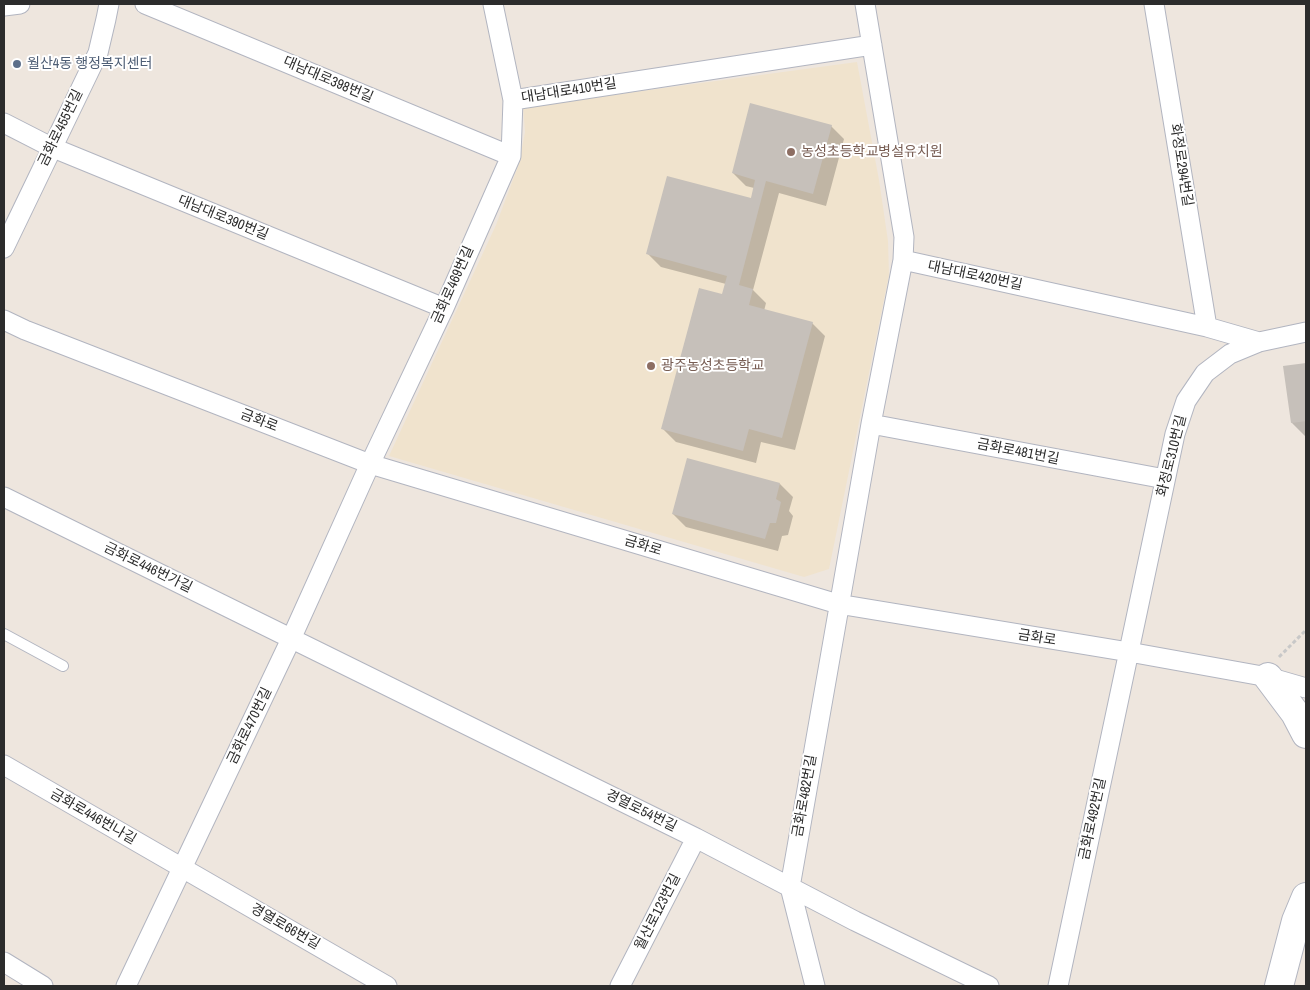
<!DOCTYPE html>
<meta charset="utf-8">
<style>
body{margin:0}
#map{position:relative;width:1310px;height:990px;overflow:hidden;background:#eee6de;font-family:"Archivo Narrow",sans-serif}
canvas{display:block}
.frame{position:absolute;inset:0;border:5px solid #2c2c2c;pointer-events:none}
</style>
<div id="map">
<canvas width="1310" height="990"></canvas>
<div class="frame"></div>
</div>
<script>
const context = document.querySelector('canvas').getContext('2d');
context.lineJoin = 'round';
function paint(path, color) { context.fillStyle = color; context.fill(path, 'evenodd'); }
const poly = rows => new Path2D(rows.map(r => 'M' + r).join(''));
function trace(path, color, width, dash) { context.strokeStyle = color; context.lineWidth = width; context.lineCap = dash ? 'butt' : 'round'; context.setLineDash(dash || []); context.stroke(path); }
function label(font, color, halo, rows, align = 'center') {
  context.font = font + ' "Archivo Narrow","Noto Sans KR",sans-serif'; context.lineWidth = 4; context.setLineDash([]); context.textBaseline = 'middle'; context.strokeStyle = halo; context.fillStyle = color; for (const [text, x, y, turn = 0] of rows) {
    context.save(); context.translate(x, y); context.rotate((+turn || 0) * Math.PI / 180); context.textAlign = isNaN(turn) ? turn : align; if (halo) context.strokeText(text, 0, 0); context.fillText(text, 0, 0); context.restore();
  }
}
const education = poly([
 [857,62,879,180,888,241,889,275,829,569,804,577,389,456,496,225,517,169,521,153,525,132,523,107]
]);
const shadow = poly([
 [831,126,844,139,826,206,779,193,753,290,766,303,764,311,812,323,825,336,795,450,761,442,756,463,676,442,663,429,723,295,726,284,661,267,648,254,751,200,754,188,746,186,733,173],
 [1306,364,1306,437,1292,423,1285,367],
 [780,484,793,497,789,511,793,516,788,535,782,536,778,551,686,527,673,514]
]);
const building = poly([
 [750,103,832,125,813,194,766,181,739,285,753,289,749,305,813,322,782,438,749,429,743,451,661,429,699,288,722,294,727,276,646,254,667,176,751,198,755,180,732,173],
 [1306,363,1306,421,1291,423,1283,366],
 [687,458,780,483,776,499,781,502,776,523,770,523,765,539,672,514]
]);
const path = poly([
 [1279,657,1306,630]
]);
const lane = poly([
 [4,634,63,666]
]);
const street = poly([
 [145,4,511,156],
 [1154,4,1207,327],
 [4,6,20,4],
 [513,100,872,45],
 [4,123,51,147,444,308],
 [4,248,98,53,106,19,109,4],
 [903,260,1207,327,1259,342],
 [4,320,25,330,370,464,838,604,1129,652,1268,677,1306,688],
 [871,424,1165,479],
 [4,497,696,838,855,921,989,986],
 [4,765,387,986],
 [4,962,43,986],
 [126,986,291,639,370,464,444,308,511,156,513,100,493,4],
 [620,986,696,838],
 [815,986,790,887,871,424,903,260,904,237,865,4],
 [1058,986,1175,434,1186,401,1205,373,1230,354,1259,342,1306,332]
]);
const secondary = poly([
 [1268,677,1295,713,1306,734],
 [1279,986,1296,921,1306,897]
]);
const markers = [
 [17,64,5,"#5c6f8a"],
 [791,152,5,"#8d6e63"],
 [651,366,5,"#8d6e63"]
];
const serviceNames = [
 ["월산4동 행정복지센터",27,64]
];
const streetNames = [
 ["대남대로398번길",328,80,23],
 ["대남대로410번길",569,91,-9],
 ["금화로455번길",61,128,-64],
 ["화정로294번길",1181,165,81],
 ["대남대로390번길",223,218,22],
 ["대남대로420번길",975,276,12],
 ["금화로469번길",453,285,-66],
 ["금화로",259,421,21],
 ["금화로481번길",1018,452,11],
 ["화정로310번길",1172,456,-76],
 ["금화로",643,546,17],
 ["금화로446번가길",148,568,26],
 ["금화로",1037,638,9],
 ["금화로470번길",250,726,-64],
 ["금화로482번길",805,796,-80],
 ["경열로54번길",641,811,26],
 ["금화로446번나길",93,817,30],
 ["금화로492번길",1093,819,-78],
 ["월산로123번길",658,912,-63],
 ["경열로66번길",285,927,30]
];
const educationNames = [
 ["농성초등학교병설유치원",801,152],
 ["광주농성초등학교",661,366]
];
paint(education, '#f0e3cd');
paint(shadow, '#0003');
paint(building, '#c6c0ba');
trace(lane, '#b2b5c0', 12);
trace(street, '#b2b5c0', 21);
trace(secondary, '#b2b5c0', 30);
trace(path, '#c8c8c8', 3, [4, 2.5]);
trace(lane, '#fff', 10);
trace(street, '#fff', 19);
trace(secondary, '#fff', 28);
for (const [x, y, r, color] of markers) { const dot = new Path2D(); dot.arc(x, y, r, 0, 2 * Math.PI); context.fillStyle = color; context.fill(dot); trace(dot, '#fff', 2); }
label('14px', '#4e5e75', '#fff', serviceNames, 'left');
label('14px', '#2c2c2c', '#fff', streetNames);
label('14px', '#785e54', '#fff', educationNames, 'left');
</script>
